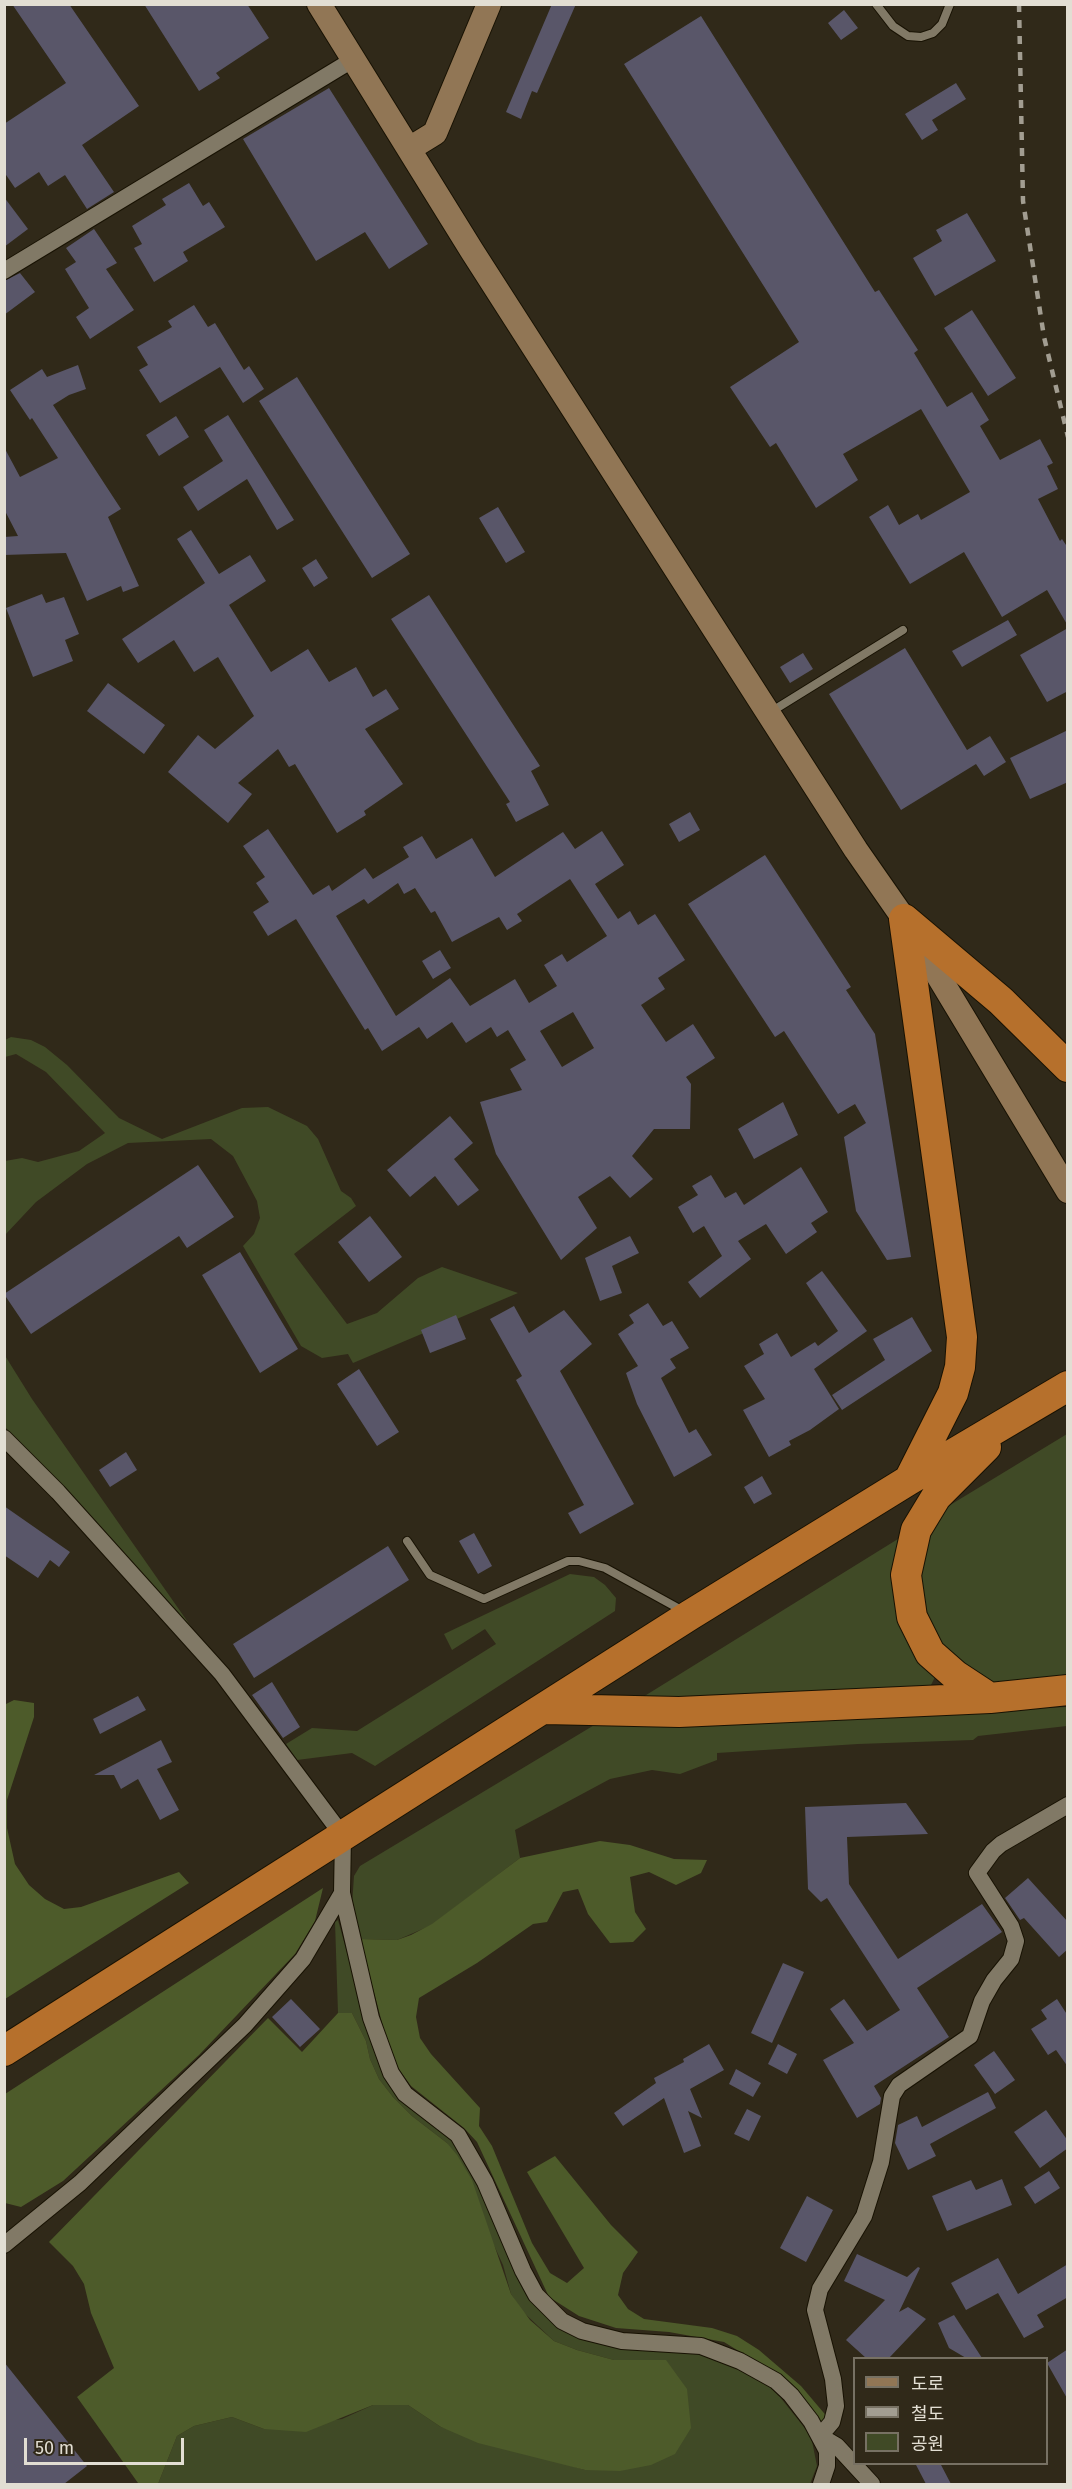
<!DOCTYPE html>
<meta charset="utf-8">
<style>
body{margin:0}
#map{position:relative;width:1072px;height:2489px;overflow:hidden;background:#302919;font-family:"Fira Sans","Noto Sans KR",sans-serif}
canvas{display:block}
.frame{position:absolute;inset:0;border:6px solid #e2ded3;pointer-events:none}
.legend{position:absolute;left:853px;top:2357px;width:195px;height:108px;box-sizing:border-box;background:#302919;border:2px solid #777163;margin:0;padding:8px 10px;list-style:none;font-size:18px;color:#e2ded3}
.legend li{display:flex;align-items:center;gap:12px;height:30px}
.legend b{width:30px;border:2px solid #777163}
.scale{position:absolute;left:24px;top:2438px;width:160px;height:27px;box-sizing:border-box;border:3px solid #e2ded3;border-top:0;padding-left:8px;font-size:18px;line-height:21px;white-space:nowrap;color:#e2ded3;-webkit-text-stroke:4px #302919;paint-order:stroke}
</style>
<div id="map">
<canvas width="1072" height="2489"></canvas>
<div class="frame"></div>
<ul class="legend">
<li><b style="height:8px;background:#917655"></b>도로</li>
<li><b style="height:8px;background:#a29d91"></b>철도</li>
<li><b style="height:16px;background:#404a26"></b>공원</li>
</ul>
<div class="scale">50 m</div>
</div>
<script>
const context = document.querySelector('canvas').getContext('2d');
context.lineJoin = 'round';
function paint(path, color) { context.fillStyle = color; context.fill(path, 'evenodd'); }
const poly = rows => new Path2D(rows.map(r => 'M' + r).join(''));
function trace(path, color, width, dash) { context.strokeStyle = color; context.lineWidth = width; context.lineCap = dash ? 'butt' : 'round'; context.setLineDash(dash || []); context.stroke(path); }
const green = poly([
 [11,1037,31,1040,45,1047,67,1065,119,1118,162,1139,242,1108,268,1107,307,1126,318,1139,341,1191,351,1198,356,1206,294,1254,347,1324,377,1313,418,1278,442,1267,518,1293,353,1363,348,1354,322,1358,301,1346,243,1246,254,1234,260,1218,257,1201,233,1156,211,1139,128,1143,87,1164,36,1202,5,1235,5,1161,22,1158,38,1162,79,1151,105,1133,46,1072,16,1054,5,1057,5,1040],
 [4,1354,32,1399,192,1628,58,1481,5,1427],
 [1067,1434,1067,1683,1000,1685,979,1679,942,1647,921,1604,921,1558,937,1513],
 [906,1534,936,1675,927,1693,630,1705],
 [570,1574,594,1577,605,1585,616,1598,615,1611,375,1766,352,1753,297,1760,286,1744,312,1728,357,1731,496,1644,485,1629,452,1650,444,1634],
 [1067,1707,1067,1726,978,1736,973,1740,858,1744,717,1753,717,1760,680,1774,652,1770,610,1779,515,1830,520,1858,432,1925,397,1940,360,1939,352,1905,354,1876,360,1866,596,1724],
 [338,1920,371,2040,464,2155,534,2305,556,2324,699,2352,762,2380,780,2397,811,2436,817,2466,810,2484,158,2484,177,2436,194,2426,232,2417,264,2429,342,2419,373,2405,408,2405,441,2427,585,2470,666,2361,614,2360,577,2350,554,2341,522,2311,511,2294,503,2265,447,2143,412,2116,393,2097,379,2079,370,2059,366,2041,352,2013,338,2013,335,1922]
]);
const forest = poly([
 [14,1700,34,1703,34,1717,7,1800,7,1828,15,1864,29,1885,45,1899,64,1909,81,1907,179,1872,189,1883,5,1999,4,1705],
 [600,1841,630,1845,674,1859,707,1860,701,1873,676,1885,649,1872,630,1877,635,1912,646,1929,633,1942,610,1943,588,1914,578,1889,563,1892,547,1922,533,1924,477,1963,419,1998,416,2017,420,2038,431,2054,480,2108,479,2126,492,2146,532,2243,550,2273,567,2283,584,2268,527,2172,555,2156,611,2225,638,2252,623,2273,618,2295,628,2309,644,2319,712,2328,737,2336,759,2350,801,2386,829,2419,822,2427,771,2371,724,2342,669,2332,616,2328,579,2316,549,2297,477,2142,464,2128,411,2086,396,2065,386,2038,360,1939,397,1940,411,1935,432,1924,520,1858],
 [323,1888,315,1921,295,1954,199,2055,63,2181,21,2207,5,2203,5,2094],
 [338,2013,352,2013,366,2041,370,2059,379,2079,393,2097,412,2116,447,2143,457,2155,472,2180,511,2294,530,2320,554,2341,577,2350,614,2360,666,2360,687,2389,691,2428,675,2454,651,2465,620,2471,585,2470,478,2443,441,2427,408,2405,373,2405,306,2432,264,2429,232,2417,194,2426,177,2436,158,2484,137,2484,138,2483,77,2397,114,2368,91,2313,84,2284,73,2266,49,2242,268,2018,302,2052]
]);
const building = poly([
 [12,4,69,4,139,106,82,145,114,192,87,209,65,175,48,186,39,172,15,188,4,172,4,124,66,83],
 [144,4,247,4,269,38,216,73,220,78,199,91],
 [552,4,576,4,537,93,532,91,521,119,506,112],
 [844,10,858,28,841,40,828,23],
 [701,16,875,292,879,290,918,350,914,353,947,407,972,392,989,420,980,426,1000,460,1040,439,1053,463,1047,466,1058,489,1038,499,1060,541,1062,539,1068,548,1068,626,1047,590,1002,617,964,552,910,584,869,517,888,505,899,525,918,514,921,520,970,492,921,409,843,454,858,480,816,508,776,443,770,447,730,387,799,342,624,64],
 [956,83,966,99,932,120,938,130,922,140,905,114],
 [329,88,428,244,389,269,365,232,316,261,243,139],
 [189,183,203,206,209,202,225,227,183,252,188,261,154,282,134,248,142,244,132,226,166,205,162,199],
 [4,197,28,229,4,247],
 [967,213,996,261,935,296,913,258,942,241,936,230],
 [94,229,117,263,106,269,134,310,90,339,76,317,89,308,65,269,76,262,66,248],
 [20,273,35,292,4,315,4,281],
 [194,305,208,327,215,323,244,370,249,366,264,389,243,403,220,367,160,403,139,370,148,365,137,347,172,327,168,321],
 [972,310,1016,378,988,396,944,328],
 [78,365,86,389,69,395,53,405,121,509,108,517,139,586,123,592,121,586,87,601,66,553,4,555,4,537,18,536,4,509,4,447,20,477,58,458,32,418,30,420,10,390,42,369,47,377],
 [297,377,410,554,372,578,259,401],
 [228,415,294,520,277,530,247,479,198,511,183,487,223,461,204,430],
 [176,416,189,437,159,456,146,435],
 [498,507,525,552,506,563,479,518],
 [191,530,219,574,250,555,266,581,229,605,271,672,308,649,329,682,356,667,373,697,386,689,399,709,365,729,403,784,364,811,366,815,337,833,295,764,289,767,278,749,238,783,252,794,228,823,168,772,198,735,215,749,254,716,218,657,194,672,174,640,138,663,122,639,205,583,177,539],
 [316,559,328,578,314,587,302,568],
 [42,594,46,603,64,597,79,634,65,640,73,661,33,677,6,608],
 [429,595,540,766,531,771,549,805,516,822,506,804,510,802,391,619],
 [1008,620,1017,635,962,667,952,651],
 [1068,628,1068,691,1047,702,1020,655],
 [905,648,967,750,990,736,1006,762,984,776,976,764,901,810,829,694],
 [803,653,813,669,790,683,780,667],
 [108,683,165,725,144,754,87,711],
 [1068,730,1068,782,1030,799,1010,758],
 [690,812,700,830,679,842,669,824],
 [268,829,313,895,329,885,332,891,365,868,373,879,409,857,403,847,422,836,436,859,472,838,495,877,563,832,575,849,602,831,624,865,595,884,618,919,630,911,638,925,655,914,685,960,658,978,665,989,641,1005,666,1042,693,1024,715,1058,686,1077,691,1084,690,1129,654,1129,632,1156,653,1179,630,1198,610,1176,578,1197,597,1228,561,1260,496,1154,480,1102,522,1090,510,1069,526,1060,508,1030,497,1037,491,1027,466,1043,452,1022,427,1039,419,1027,382,1051,368,1028,365,1030,296,919,268,936,253,912,269,902,256,883,265,877,243,846],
 [570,879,607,936,567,962,562,954,544,965,557,986,529,1003,515,979,470,1006,450,978,396,1016,336,916,364,899,368,904,398,883,404,894,415,888,431,913,435,911,452,942,499,917,507,930,522,921,517,914],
 [573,1012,594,1048,562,1067,540,1031],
 [765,855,851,987,846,990,875,1034,911,1257,887,1260,856,1211,844,1137,866,1123,855,1104,838,1114,784,1031,775,1037,688,904],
 [440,950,451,968,433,979,422,961],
 [783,1102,798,1135,754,1159,738,1129],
 [450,1116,473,1143,454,1159,479,1190,458,1206,435,1176,410,1197,387,1170],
 [198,1165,234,1217,187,1248,179,1236,31,1334,4,1294],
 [801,1167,828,1212,811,1223,817,1232,786,1254,766,1224,738,1241,751,1259,700,1298,688,1282,722,1256,704,1226,693,1233,678,1207,698,1195,692,1186,711,1175,725,1198,736,1192,744,1205],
 [370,1216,402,1257,369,1282,338,1242],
 [630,1236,639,1253,612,1266,622,1293,600,1301,585,1258],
 [240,1252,298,1349,260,1373,202,1275],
 [822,1271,867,1331,814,1369,839,1409,810,1430,789,1441,791,1445,769,1457,743,1410,765,1399,744,1366,764,1354,759,1344,777,1333,791,1357,815,1342,818,1346,838,1331,806,1283],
 [648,1303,663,1326,672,1321,689,1348,670,1359,676,1368,661,1378,689,1433,696,1429,712,1455,674,1477,637,1404,626,1373,638,1366,618,1334,634,1323,629,1315],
 [514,1306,529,1333,564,1310,592,1344,560,1371,634,1504,580,1534,568,1513,584,1505,516,1380,522,1376,490,1319],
 [456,1315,466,1339,430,1353,421,1330],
 [912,1317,932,1351,842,1410,832,1395,885,1360,873,1339],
 [359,1369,399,1432,377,1446,337,1384],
 [126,1452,137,1470,110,1487,99,1470],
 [762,1476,772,1494,754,1504,744,1487],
 [4,1506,70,1552,59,1567,50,1560,38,1578,4,1555],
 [474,1533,492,1566,478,1574,459,1541],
 [388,1546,409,1580,254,1678,233,1644],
 [272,1682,300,1727,283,1738,252,1695],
 [138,1696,146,1710,100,1734,93,1719],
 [161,1740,172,1762,157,1769,179,1810,160,1820,138,1779,121,1789,114,1775,94,1775],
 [906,1803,928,1834,847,1837,849,1884,898,1959,982,1904,1002,1932,917,1988,949,2037,874,2086,881,2098,880,2104,857,2118,823,2060,854,2043,830,2009,844,1999,867,2031,900,2010,827,1898,821,1902,808,1889,805,1807],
 [1028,1878,1068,1922,1068,1949,1059,1957,1024,1918,1020,1920,1005,1898],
 [783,1963,804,1972,772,2043,751,2033],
 [291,1999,320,2029,300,2047,272,2017],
 [1057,1999,1068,2016,1068,2067,1056,2050,1048,2055,1031,2029,1047,2019,1041,2010],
 [709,2044,724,2070,690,2089,702,2118,688,2111,701,2146,684,2153,664,2098,623,2126,614,2113,656,2083,654,2078,684,2062,683,2059],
 [778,2044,797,2054,787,2074,768,2064],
 [994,2051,1015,2080,995,2094,974,2065],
 [736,2069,761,2083,753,2097,729,2084],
 [988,2092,996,2108,930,2144,936,2156,908,2170,895,2143,898,2125,917,2116,922,2127],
 [747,2109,761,2116,749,2141,734,2134],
 [1046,2110,1068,2141,1068,2148,1040,2168,1014,2132],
 [1049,2171,1060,2188,1035,2204,1024,2187],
 [1002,2179,1012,2205,947,2231,932,2196,971,2180,976,2190],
 [807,2196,833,2210,806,2262,780,2248],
 [857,2254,907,2277,918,2267,920,2268,899,2312,908,2307,926,2319,889,2358,866,2358,846,2340,885,2300,844,2281],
 [998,2258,1018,2294,1068,2264,1068,2297,1037,2315,1044,2327,1024,2338,998,2293,966,2310,951,2283],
 [954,2315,982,2358,966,2358,949,2348,938,2323],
 [1068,2349,1068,2400,1047,2363],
 [4,2362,87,2466,64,2484,4,2484],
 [915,2463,940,2463,951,2484,926,2484]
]);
const lane = poly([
 [876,4,893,26,908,36,921,37,933,33,942,24,950,4],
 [769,713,903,630],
 [407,1541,430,1575,484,1599,568,1561,579,1561,605,1568,685,1612]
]);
const street = poly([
 [4,271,354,59],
 [4,1438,58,1492,222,1674,343,1836,342,1893,371,2018,391,2073,405,2094,458,2135,485,2182,523,2271,536,2295,562,2321,582,2331,622,2341,701,2346,740,2361,776,2381,791,2395,811,2421,827,2451,827,2466,821,2484],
 [4,2245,80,2183,245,2025,303,1959,342,1893],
 [872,2484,837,2446,820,2436,832,2422,836,2406,833,2379,815,2310,820,2289,864,2216,881,2162,892,2096,899,2085,970,2036,982,2001,994,1980,1011,1959,1016,1941,1011,1926,977,1873,993,1851,1001,1844,1068,1805]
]);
const secondary = poly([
 [319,4,472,251,856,850,904,919,1068,1191],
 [409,149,435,133,489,4]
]);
const highway = poly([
 [904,919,962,1337,960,1367,953,1393,909,1480],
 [904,919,1001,1001,1068,1067],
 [990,1698,1068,1690],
 [545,1709,679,1712,990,1698,955,1675,930,1653,912,1617,906,1575,916,1530,936,1497,986,1447],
 [4,2051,690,1615,909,1480,1068,1386]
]);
const rail = poly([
 [1019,4,1023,201,1044,337,1068,437]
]);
paint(green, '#404a26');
paint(forest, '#4d5b2a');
paint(building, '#595669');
trace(lane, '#181203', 10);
trace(street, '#181203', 18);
trace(secondary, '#181203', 26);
trace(highway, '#181203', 32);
trace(lane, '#817966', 8);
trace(street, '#817966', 16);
trace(secondary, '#917655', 24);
trace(highway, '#b6702c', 30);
trace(rail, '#a29d91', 4.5, [8, 8]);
</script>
